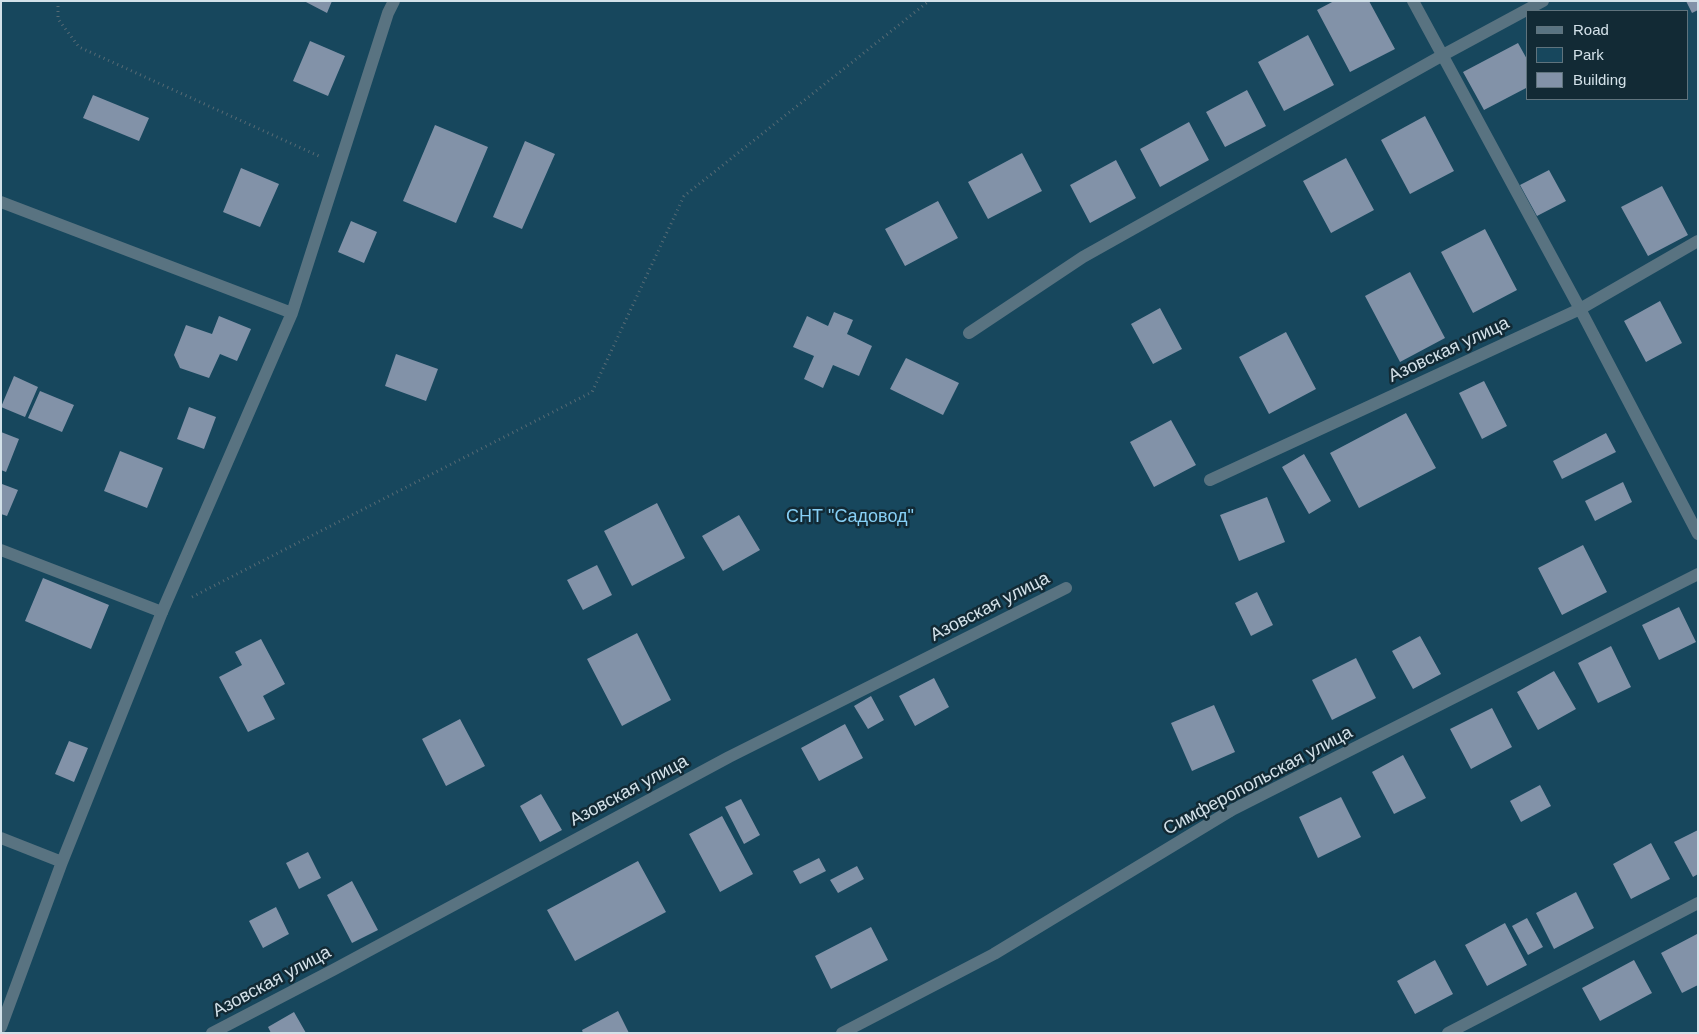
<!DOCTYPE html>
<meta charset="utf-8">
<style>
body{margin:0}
#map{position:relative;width:1699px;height:1034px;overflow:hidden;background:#122a35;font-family:Arial,sans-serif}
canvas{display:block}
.frame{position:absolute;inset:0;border:2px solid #d3e1e9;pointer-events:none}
.legend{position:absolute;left:1526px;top:10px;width:162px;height:90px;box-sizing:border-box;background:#122a35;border:1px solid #5f737d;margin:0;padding:6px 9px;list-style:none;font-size:15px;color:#d3e1e9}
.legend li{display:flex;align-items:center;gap:10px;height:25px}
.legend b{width:25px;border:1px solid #5f737d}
</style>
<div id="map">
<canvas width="1699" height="1034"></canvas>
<div class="frame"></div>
<ul class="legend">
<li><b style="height:6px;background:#597381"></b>Road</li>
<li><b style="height:14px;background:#17475d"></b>Park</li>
<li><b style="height:14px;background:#8292a8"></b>Building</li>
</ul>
</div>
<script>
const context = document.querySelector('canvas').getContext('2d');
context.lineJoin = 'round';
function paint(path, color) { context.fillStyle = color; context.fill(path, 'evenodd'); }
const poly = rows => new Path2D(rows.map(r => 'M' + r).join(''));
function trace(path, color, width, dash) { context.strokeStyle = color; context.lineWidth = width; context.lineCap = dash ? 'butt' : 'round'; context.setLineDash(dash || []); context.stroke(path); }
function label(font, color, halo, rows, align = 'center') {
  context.font = font + ' Arial,sans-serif'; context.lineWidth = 5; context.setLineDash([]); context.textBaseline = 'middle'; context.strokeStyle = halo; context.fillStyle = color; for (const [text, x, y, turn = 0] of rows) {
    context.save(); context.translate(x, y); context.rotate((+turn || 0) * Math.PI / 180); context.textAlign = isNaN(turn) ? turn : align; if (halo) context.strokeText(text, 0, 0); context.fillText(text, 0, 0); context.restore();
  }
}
const green = poly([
 [1,1,1698,1,1698,1033,1,1033],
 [1528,11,1688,11,1688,99,1528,99]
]);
const building = poly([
 [304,1,332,1,327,13],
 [1334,1,1369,1,1395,49,1350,72,1317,10],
 [1686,1,1698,1,1698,10,1692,13],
 [1308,35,1334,85,1284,111,1258,62],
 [310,41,345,56,328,96,293,81],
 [1518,43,1528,61,1528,87,1484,110,1463,72],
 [1247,90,1266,126,1225,147,1206,112],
 [93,95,149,118,139,141,83,118],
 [1425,116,1454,171,1410,194,1381,140],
 [1189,122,1209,160,1160,187,1140,149],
 [435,125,488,147,456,223,403,201],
 [525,141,555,154,522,229,493,217],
 [1022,153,1042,191,988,219,968,182],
 [1346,158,1374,210,1331,233,1303,181],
 [1116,160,1136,198,1090,223,1070,185],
 [241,168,279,184,260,227,223,212],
 [1549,170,1566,201,1537,216,1520,185],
 [1662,186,1688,235,1648,256,1621,207],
 [938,201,958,238,905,266,885,229],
 [351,221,377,232,364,263,338,252],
 [1485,229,1517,290,1473,313,1441,252],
 [1410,272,1445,338,1400,362,1365,296],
 [1660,301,1682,343,1646,362,1624,321],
 [1160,308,1182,349,1153,364,1131,324],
 [834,312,853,320,847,334,872,346,859,376,833,365,823,388,804,379,814,356,793,347,807,316,828,326],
 [219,316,251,329,237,361,220,354,209,378,180,368,174,355,186,325,212,334],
 [1286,332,1316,389,1269,414,1239,357],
 [396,354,438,369,426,401,385,386],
 [906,358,959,383,943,415,890,389],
 [14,376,38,387,25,417,1,407],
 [1484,381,1507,426,1482,439,1459,393],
 [40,391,74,405,62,432,28,418],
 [189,407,216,417,204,449,177,439],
 [1406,413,1436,468,1359,508,1330,453],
 [1171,420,1196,465,1154,487,1130,442],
 [1,432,19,439,6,472,1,470],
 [1606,433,1616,452,1562,479,1553,461],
 [120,451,163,468,147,508,104,491],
 [1304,454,1331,501,1309,514,1282,467],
 [1623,482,1632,502,1595,521,1585,501],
 [2,484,18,490,7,516,1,514],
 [1267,497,1285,542,1239,561,1220,515],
 [657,503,685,558,632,586,604,531],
 [739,515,760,550,723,571,702,536],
 [1583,545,1607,592,1562,615,1538,568],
 [597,565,612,595,583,610,567,580],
 [43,578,109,605,91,649,25,621],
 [1257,592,1273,625,1251,636,1235,603],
 [1679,607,1696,642,1659,660,1642,625],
 [637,633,671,700,622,726,587,659],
 [1420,636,1441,674,1413,689,1392,651],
 [261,639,285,684,263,696,275,719,248,732,219,677,242,665,235,652],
 [1611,646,1631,687,1598,703,1578,663],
 [1356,658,1376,698,1332,720,1312,680],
 [1554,671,1576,709,1538,730,1517,692],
 [934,678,949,707,915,726,899,696],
 [871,696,884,720,868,729,854,706],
 [1214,705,1235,752,1192,771,1171,723],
 [1492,708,1512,747,1471,769,1450,729],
 [460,719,485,766,446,786,422,739],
 [845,724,863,758,819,781,801,748],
 [69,741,88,748,74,782,55,774],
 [1403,755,1426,798,1394,814,1372,772],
 [1540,785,1551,806,1521,822,1510,801],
 [541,794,562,830,540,842,520,806],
 [1341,797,1361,837,1318,858,1299,817],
 [741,799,760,835,744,844,725,807],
 [722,816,753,874,720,892,689,834],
 [1698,830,1698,874,1693,877,1674,842],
 [1651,843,1670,879,1631,899,1613,864],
 [308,852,321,878,299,889,286,863],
 [819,858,826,871,800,884,793,871],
 [638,861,666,912,575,961,547,910],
 [857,866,864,879,838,893,830,880],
 [352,881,378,930,352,943,327,895],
 [1576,892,1594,928,1554,949,1536,913],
 [276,907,289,934,263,948,249,921],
 [1527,918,1543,947,1528,955,1512,926],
 [1505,923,1527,965,1487,986,1465,945],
 [871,927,888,960,831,989,815,956],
 [1697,934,1698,985,1682,993,1661,953],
 [1435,960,1453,994,1415,1014,1397,981],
 [1634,960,1652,993,1600,1021,1582,988],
 [618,1011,629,1033,583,1033,582,1030],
 [294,1012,306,1033,271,1033,268,1027]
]);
const path = poly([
 [58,1,58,19,79,47,321,157],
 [192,597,592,392,684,196,929,1]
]);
const lane = poly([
 [1,550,162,612],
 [212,1033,333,970,729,757,1066,588],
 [842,1033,994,954,1230,811]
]);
const street = poly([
 [1413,1,1580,309,1698,534],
 [1,202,292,313],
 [969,333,1083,257,1443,55,1543,1],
 [1210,480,1580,309,1698,241],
 [1230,811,1698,574],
 [1,838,62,862],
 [1,1027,62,862,162,612,292,313,388,13,394,1],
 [1448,1033,1698,903]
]);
const streetNames = [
 ["Азовская улица",1449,350,-25],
 ["Азовская улица",990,607,-27],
 ["Симферопольская улица",1258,781,-28],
 ["Азовская улица",629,791,-28],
 ["Азовская улица",272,982,-28]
];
const parkNames = [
 ["СНТ \"Садовод\"",850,517]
];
paint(green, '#17475d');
paint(building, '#8292a8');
trace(path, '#576b75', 3, [1, 4]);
trace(lane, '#597381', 12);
trace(street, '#597381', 12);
label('18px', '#d3e1e9', '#122a35', streetNames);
label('18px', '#87d0f6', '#122a35', parkNames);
</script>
